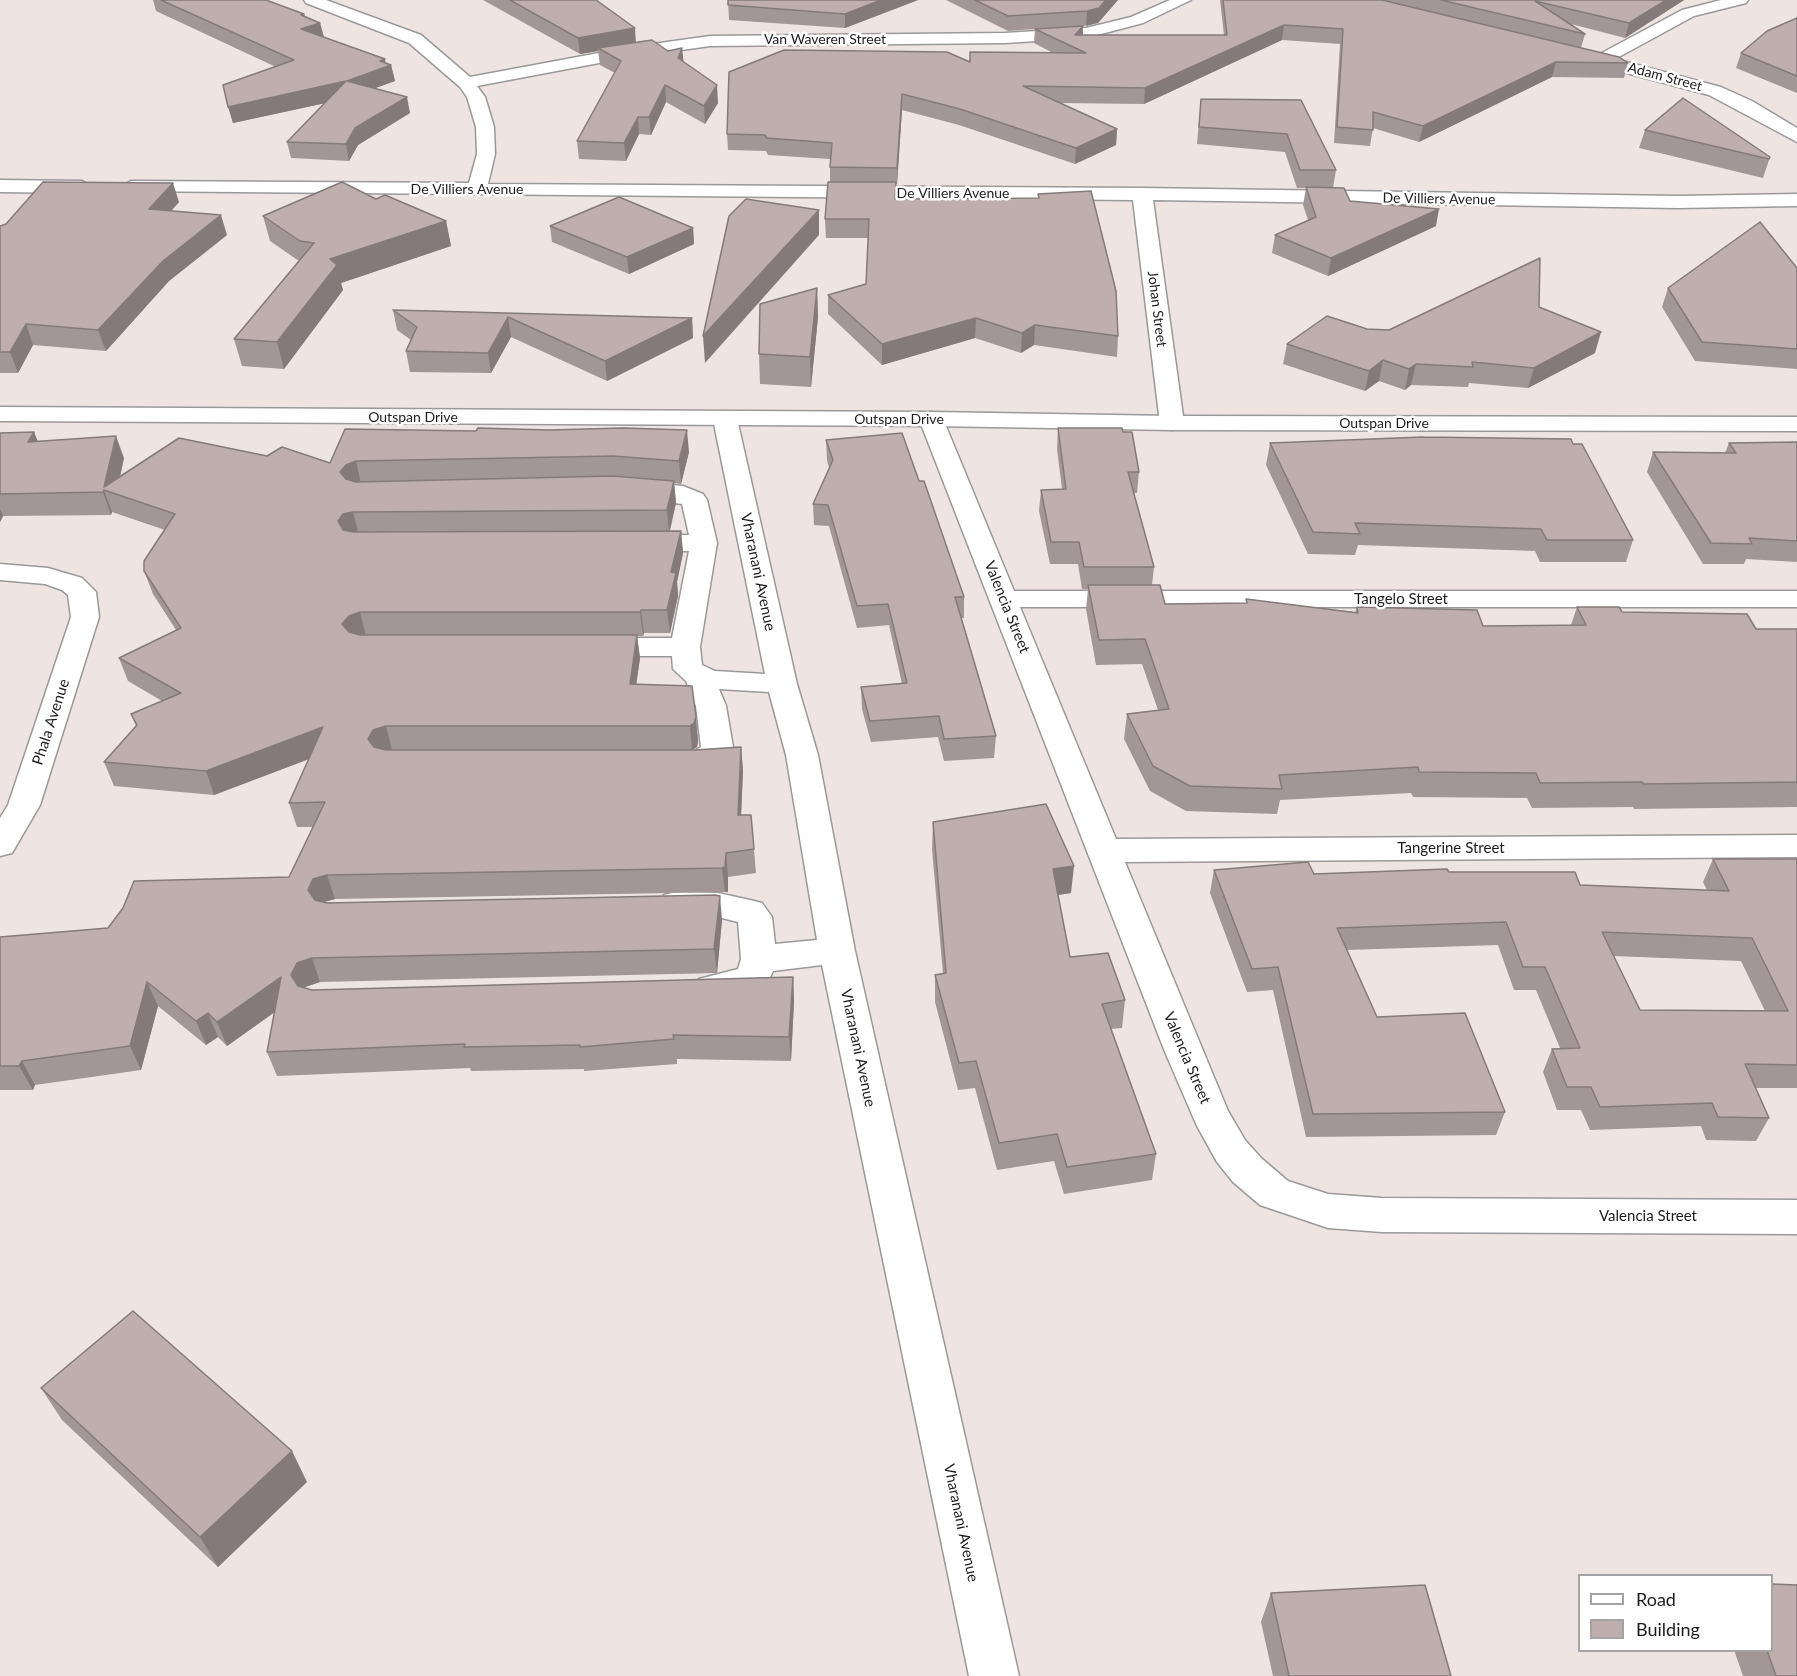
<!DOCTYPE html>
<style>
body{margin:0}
#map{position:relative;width:1797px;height:1676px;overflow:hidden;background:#eee5e2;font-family:Lato,sans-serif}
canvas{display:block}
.legend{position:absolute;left:1578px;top:1574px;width:195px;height:78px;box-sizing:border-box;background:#fff;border:2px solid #a4a4a4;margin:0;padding:8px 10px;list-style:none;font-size:18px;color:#1c1c1c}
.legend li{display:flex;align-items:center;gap:12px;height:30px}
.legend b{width:30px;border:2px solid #a4a4a4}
</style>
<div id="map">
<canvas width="1797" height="1676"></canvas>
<ul class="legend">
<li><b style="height:8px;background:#fff"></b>Road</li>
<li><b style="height:16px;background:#beafae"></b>Building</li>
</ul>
</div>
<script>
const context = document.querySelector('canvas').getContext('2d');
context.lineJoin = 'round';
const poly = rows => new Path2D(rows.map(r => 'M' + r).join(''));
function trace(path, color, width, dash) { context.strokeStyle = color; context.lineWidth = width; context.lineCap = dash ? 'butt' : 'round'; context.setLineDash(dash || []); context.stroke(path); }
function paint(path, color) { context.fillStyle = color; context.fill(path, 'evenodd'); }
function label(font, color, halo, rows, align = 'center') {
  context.font = font + ' Lato,sans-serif'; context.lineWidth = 5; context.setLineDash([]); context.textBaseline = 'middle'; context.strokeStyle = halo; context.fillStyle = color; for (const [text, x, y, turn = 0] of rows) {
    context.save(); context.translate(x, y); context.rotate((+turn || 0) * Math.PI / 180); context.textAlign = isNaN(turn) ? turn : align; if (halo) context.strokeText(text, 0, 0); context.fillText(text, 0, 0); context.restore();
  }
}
const minor = poly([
 [304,0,326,0,421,35,470,77,631,47,710,36,1005,33,1086,28,1131,17,1170,0,1191,0,1143,23,1086,38,1005,43,710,46,631,57,477,86,485,97,494,127,495,154,488,184,1142,188,1678,196,1797,194,1797,206,1678,208,1153,200,1184,423,1181,428,1172,430,1163,428,1160,423,1133,200,124,191,121,187,131,181,469,183,477,154,476,127,467,97,460,87,409,43,306,3,304,0],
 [1721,0,1748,0,1746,3,1694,16,1615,59,1721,87,1752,101,1797,128,1797,142,1709,95,1578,60,1576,56,1584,51,1598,55,1682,10,1721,0],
 [0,180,82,181,92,187,82,193,0,192,0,180],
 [725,412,734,414,737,419,797,684,818,755,855,951,1019,1676,969,1676,822,965,773,971,766,986,741,998,712,1002,699,999,694,989,699,979,738,969,741,959,738,922,718,917,676,916,664,913,659,904,664,895,676,892,718,893,750,900,762,903,772,917,775,944,817,940,786,755,769,692,719,689,726,706,733,747,731,753,726,760,709,769,676,772,665,769,660,762,665,755,693,752,701,747,696,706,686,681,673,669,672,656,593,656,583,653,578,647,583,641,593,638,672,638,689,551,637,551,627,549,624,543,627,537,637,535,689,535,682,504,630,497,621,494,617,489,621,484,630,481,683,486,703,494,707,500,717,543,700,647,702,665,715,671,765,674,713,419,716,414,725,412],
 [931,412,940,414,943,419,1014,591,1797,591,1797,607,1020,607,1116,839,1797,835,1797,857,1125,862,1228,1111,1245,1140,1261,1158,1288,1181,1328,1194,1382,1198,1797,1200,1797,1234,1382,1232,1328,1228,1260,1205,1233,1182,1217,1162,1197,1126,1165,1052,919,419,922,414,931,412],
 [0,564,48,568,82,578,96,592,99,617,40,805,12,853,0,856,0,818,8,805,71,617,68,595,62,590,45,584,0,580,0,564]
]);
const tertiary = poly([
 [0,407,931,412,1172,416,1797,417,1797,431,1172,430,931,426,0,421,0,407]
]);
const wall = poly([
 [153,0,266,0,304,14,305,16,320,23,324,37,385,59,385,63,391,65,395,81,375,88,410,113,358,145,349,161,291,158,287,142,325,103,233,123,223,85,276,67,156,11],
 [483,0,596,0,636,42,684,62,718,103,705,124,666,102,651,135,639,134,626,161,579,159,577,141,615,73,600,65,598,51,580,54],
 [728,0,918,0,845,28,729,20],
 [946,0,1118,0,1098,23,1083,26,1083,35,1224,35,1220,0,1684,0,1625,38,1571,24,1585,34,1581,48,1628,63,1624,78,1552,77,1419,142,1373,128,1370,146,1334,143,1340,44,1282,40,1144,104,1059,103,1117,129,1116,145,1075,164,959,125,902,110,897,184,896,184,896,199,1038,198,1038,194,1118,336,1117,357,1034,345,1021,353,975,338,882,365,828,314,828,295,866,284,868,238,826,238,825,219,830,182,830,159,768,155,766,151,728,150,727,134,970,62,1053,53,1034,43,1035,29,1008,31],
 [1797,18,1797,93,1736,68,1741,53],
 [1201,99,1301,100,1336,170,1333,188,1350,201,1436,226,1328,276,1272,253,1275,235,1308,220,1303,205,1306,188,1297,188,1285,152,1197,144],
 [1645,130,1770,157,1763,178,1639,148],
 [376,199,446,221,451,246,341,283,343,290,284,369,242,366,234,339,299,261,270,241,263,216],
 [179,202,171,211,227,235,169,281,106,351,33,345,18,373,0,373,0,226],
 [550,226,693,228,694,244,629,274,552,242],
 [1797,268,1797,369,1695,361,1662,307,1668,288],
 [817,288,818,317,811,387,760,384,759,354],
 [1539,307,1595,353,1528,388,1469,383,1468,387,1411,385,1405,390,1379,381,1365,391,1283,364,1287,344,1367,329,1389,330],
 [393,310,692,318,693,338,607,381,511,337,491,373,410,372,406,351,411,340,397,330],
 [1058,428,1123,432,1139,472,1137,493,1134,493,1154,567,1152,585,1165,604,1246,603,1246,599,1355,612,1357,607,1483,626,1571,625,1577,607,1756,629,1797,629,1797,807,1634,809,1633,807,1532,808,1527,798,1413,797,1411,793,1280,800,1277,814,1186,811,1150,791,1124,739,1127,714,1158,710,1142,664,1096,665,1086,609,1088,589,1082,589,1078,564,1050,564,1039,511,1041,490,1062,489,1057,449],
 [345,429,689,452,681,484,674,483,676,503,670,531,681,531,683,553,677,582,678,596,670,633,644,633,643,636,637,636,640,658,636,684,692,686,698,741,697,747,692,750,390,750,695,750,741,747,743,771,741,815,751,815,756,873,728,877,728,892,725,892,335,899,323,902,722,920,717,973,320,982,305,987,305,988,312,990,793,977,794,1001,791,1061,677,1059,677,1064,584,1071,584,1069,471,1071,470,1068,277,1076,267,1052,275,1012,227,1046,218,1037,206,1045,158,1006,141,1070,35,1085,33,1090,0,1090,0,937,108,928,289,877,313,827,297,827,289,803,309,759,214,795,114,786,104,762,136,726,131,714,162,701,128,681,119,658,176,630,153,594,144,571,165,530,112,512,111,515,3,516,0,522,0,433,34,432,37,441,124,458,120,477,267,456,330,463],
 [826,440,919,481,964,597,964,618,961,618,996,736,994,758,944,761,938,737,871,742,862,709,861,687,902,684,889,625,857,628,829,526,814,525,813,504,829,468,827,460],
 [1797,442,1797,562,1746,559,1744,564,1703,564,1647,472,1653,452,1725,453,1729,443],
 [1270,443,1633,540,1626,562,1540,562,1535,551,1358,545,1355,555,1308,554,1266,465],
 [933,822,1071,893,1058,895,1070,957,1125,1000,1122,1028,1111,1029,1156,1154,1152,1180,1064,1194,1054,1161,997,1170,975,1088,958,1090,935,1002,935,975,943,974,932,849],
 [1713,859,1797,859,1797,1088,1755,1088,1769,1118,1756,1141,1706,1140,1701,1126,1590,1130,1581,1110,1557,1110,1543,1072,1552,1049,1560,1048,1536,990,1514,990,1498,945,1347,950,1377,1017,1505,1112,1496,1135,1306,1137,1273,990,1247,992,1210,893,1214,870,1314,874,1449,872,1580,885,1707,890,1703,882],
 [1613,956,1741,961,1765,1011,1640,1010],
 [41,1388,307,1482,218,1567,62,1420],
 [1271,1593,1451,1676,1273,1676,1261,1622],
 [1734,1650,1772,1650,1797,1676,1743,1676]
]);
const shadedWall = poly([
 [881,0,918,0,845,28,845,14],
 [1106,0,1118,0,1098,23,1086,26,1087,11],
 [1666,0,1684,0,1625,38,1629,23],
 [304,14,307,27,320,23,324,38,301,29,301,15],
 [1284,25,1282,40,1144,104,1145,88],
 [1083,26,1082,40,1075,35],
 [635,28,636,44,598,48,598,51,580,54,578,38],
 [682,48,684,65,678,58],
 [385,59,386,67,391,65,395,81,351,97,347,81],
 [1556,62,1552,77,1419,142,1423,126],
 [346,81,349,98,233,123,228,107],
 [665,85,666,102,651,135,649,117],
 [717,85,718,103,705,124,704,106],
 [902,94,902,110,897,184,897,168],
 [407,97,410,113,358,145,349,161,346,144,355,128],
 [638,117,639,134,626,161,624,143],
 [1117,129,1116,145,1075,164,1076,148],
 [173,183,179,202,155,229,149,209],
 [1439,209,1436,226,1328,276,1331,258],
 [819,210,819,235,705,363,703,336],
 [221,215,227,235,169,281,106,351,98,330,163,261],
 [446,221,451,246,341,283,343,290,284,369,277,342,330,259],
 [693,228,694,244,629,274,627,257],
 [817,288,818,317,811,387,810,357],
 [508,317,511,337,491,373,488,353],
 [692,318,693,338,607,381,605,361],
 [976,318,975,338,882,365,882,344],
 [26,324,33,345,18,373,10,352],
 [1035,325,1034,345,1021,353,1022,333],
 [1601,332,1595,353,1528,388,1534,368],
 [1383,360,1379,381,1365,391,1369,371],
 [1416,364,1411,385,1405,390,1409,369],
 [687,430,689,452,681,484,679,461],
 [34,432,43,454,28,442],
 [116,436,124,458,116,494,104,487],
 [356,461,361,484,351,487,340,472,346,465],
 [674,481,676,503,669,533,667,510],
 [104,490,112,512,111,515,103,492],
 [0,509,3,516,0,522],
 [353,512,359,535,344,544,338,521,343,514],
 [681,531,683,553,677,582,678,596,670,633,667,610,671,572],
 [641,610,644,633,643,636,640,612],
 [360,612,366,636,349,647,342,624,349,616],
 [637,635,640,658,633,708,630,684],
 [696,717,698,741,697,747,692,750,690,726],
 [386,726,392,750,379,754,368,739,373,730],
 [323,727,330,751,214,795,206,771],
 [741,747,743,771,740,839,738,815],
 [726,853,728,877,728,892,725,892,722,868],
 [1074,866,1071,893,1051,896,1053,869],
 [327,875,335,899,321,903,316,914,308,890,313,879],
 [720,896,722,920,717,973,714,949],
 [312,958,320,982,305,987,300,999,291,975,297,963],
 [281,977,290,1001,227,1046,217,1022],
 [793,977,794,1001,791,1061,789,1037],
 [147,982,158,1006,141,1070,130,1046],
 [208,1013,218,1037,206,1045,196,1021],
 [22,1061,35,1085,33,1090,19,1066],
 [292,1451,307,1482,218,1567,200,1537]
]);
const building = poly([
 [161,0,266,0,304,14,301,15,320,23,301,29,385,59,380,61,391,65,347,81,407,97,355,128,346,144,287,142,346,81,228,107,223,85,294,60,161,0],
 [510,0,596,0,635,28,578,38,510,0],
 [728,0,881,0,845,14,728,5,728,0],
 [975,0,1106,0,1099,8,1087,11,1008,16,975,0],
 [1223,0,1382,0,1619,57,1628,63,1556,62,1423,126,1373,112,1373,130,1337,127,1343,29,1284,25,1145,88,1023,86,1117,129,1076,148,960,109,902,94,897,168,830,167,832,143,767,138,765,135,727,134,729,72,784,50,947,52,970,62,970,52,1086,53,1035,29,1083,26,1075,35,1227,35,1223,0],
 [1441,0,1666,0,1629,23,1535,1,1585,34,1441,0],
 [1797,18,1797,76,1741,53,1767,31,1797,18],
 [652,40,668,51,682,48,678,58,717,85,704,106,665,85,649,117,638,117,624,143,577,141,621,61,598,48,652,40],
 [1683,98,1770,157,1769,159,1645,130,1683,98],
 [1201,99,1301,100,1336,170,1300,170,1287,134,1199,127,1201,99],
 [43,182,173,183,149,209,221,215,163,261,98,330,26,324,10,352,0,352,0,226,6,224,43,182],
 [342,182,376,199,385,195,446,221,330,259,337,265,277,342,234,339,314,243,300,241,263,216,342,182],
 [828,182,896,182,895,199,1039,198,1038,194,1091,191,1116,291,1118,336,1035,325,1022,333,976,318,882,344,828,295,866,284,869,219,825,219,828,182],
 [1306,187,1344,188,1350,201,1439,209,1331,258,1275,235,1316,217,1306,187],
 [619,197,693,228,627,257,550,226,619,197],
 [746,199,819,210,703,336,729,216,746,199],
 [1760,222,1797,268,1797,349,1702,342,1668,288,1760,222],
 [1540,258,1539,307,1601,332,1534,368,1472,362,1473,367,1416,364,1409,369,1383,360,1369,371,1287,344,1327,316,1367,329,1389,330,1540,258],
 [817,288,810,357,759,354,760,304,817,288],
 [393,310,692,318,605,361,508,317,488,353,406,351,417,327,393,310],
 [478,428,549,430,623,428,687,430,679,461,613,456,356,461,346,465,340,472,346,479,356,482,613,476,674,481,667,510,353,512,343,514,338,521,343,530,353,532,681,531,671,572,676,573,667,610,641,610,640,612,360,612,349,616,342,624,349,632,360,635,637,635,630,684,692,686,696,717,694,723,690,726,386,726,373,730,368,739,374,747,386,750,695,750,741,747,738,815,751,815,754,849,726,853,725,867,722,868,327,875,313,879,308,890,315,900,327,903,715,895,720,896,714,949,312,958,297,963,291,975,298,986,312,990,793,977,789,1037,673,1035,674,1039,580,1047,580,1045,464,1047,465,1044,267,1052,281,977,217,1022,208,1013,196,1021,147,982,130,1046,22,1061,19,1066,0,1066,0,937,108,928,123,908,134,881,289,877,325,802,289,803,323,727,206,771,104,762,137,725,131,714,181,693,119,658,181,628,144,571,144,561,175,514,104,490,103,492,0,494,0,433,34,432,28,442,116,436,104,487,179,438,267,456,282,447,330,463,345,429,476,431,478,428],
 [1058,428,1122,428,1123,432,1132,432,1139,472,1128,472,1154,567,1084,567,1079,542,1051,542,1041,490,1066,489,1058,428],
 [902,433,919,481,924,481,964,597,955,597,996,736,944,739,939,716,870,721,861,687,907,683,888,604,857,606,828,505,813,504,833,460,826,440,902,433],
 [1423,437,1571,439,1573,444,1582,444,1633,540,1547,540,1541,529,1355,523,1360,534,1313,532,1270,443,1423,437],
 [1797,442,1797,541,1749,538,1752,544,1711,543,1653,452,1736,453,1729,443,1797,442],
 [1088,585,1160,585,1165,604,1247,603,1246,599,1358,613,1357,607,1477,610,1483,626,1586,625,1577,607,1619,607,1622,612,1747,614,1756,629,1797,629,1797,782,1644,784,1642,782,1540,783,1536,773,1419,772,1418,767,1279,775,1282,789,1190,786,1153,766,1127,714,1169,709,1145,639,1099,640,1088,585],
 [1046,804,1074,866,1053,869,1070,957,1108,953,1125,1000,1102,1004,1156,1154,1067,1167,1057,1134,999,1143,976,1061,959,1063,935,975,946,973,933,822,1046,804],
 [1713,859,1797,859,1797,1065,1745,1064,1769,1118,1718,1117,1712,1103,1600,1107,1591,1087,1567,1087,1552,1049,1580,1048,1545,967,1523,967,1506,922,1337,928,1377,1017,1465,1013,1505,1112,1313,1114,1278,967,1252,969,1214,870,1308,862,1314,874,1447,869,1449,872,1575,872,1580,885,1729,891,1713,859],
 [1602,932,1752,938,1788,1011,1640,1010,1602,932],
 [133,1311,292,1451,200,1537,41,1388,133,1311],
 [1772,1584,1797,1585,1797,1676,1776,1676,1767,1650,1772,1650,1772,1584],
 [1425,1585,1451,1676,1289,1676,1271,1593,1425,1585]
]);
const farStreetnames = [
 ["Van Waveren Street",825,39],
 ["Adam Street",1665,77,15],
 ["De Villiers Avenue",467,189],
 ["De Villiers Avenue",953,193],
 ["De Villiers Avenue",1439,199,1],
 ["Johan Street",1157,309,83],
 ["Outspan Drive",413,417],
 ["Outspan Drive",899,419],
 ["Outspan Drive",1384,423]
];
const streetNames = [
 ["Vharanani Avenue",758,572,78],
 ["Tangelo Street",1401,599],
 ["Valencia Street",1007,607,68],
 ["Phala Avenue",51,722,-72],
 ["Tangerine Street",1451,848],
 ["Vharanani Avenue",858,1048,78],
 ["Valencia Street",1187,1058,67],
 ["Valencia Street",1648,1216],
 ["Vharanani Avenue",961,1523,78]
];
trace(minor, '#999', 3);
trace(tertiary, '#999', 3);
paint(minor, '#fff');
paint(tertiary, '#fff');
paint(wall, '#a39696');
paint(shadedWall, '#857a7a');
paint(building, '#beafae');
trace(building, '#857a7a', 1.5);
label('14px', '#1c1c1c', '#fff', farStreetnames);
label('15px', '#1c1c1c', '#fff', streetNames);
</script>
